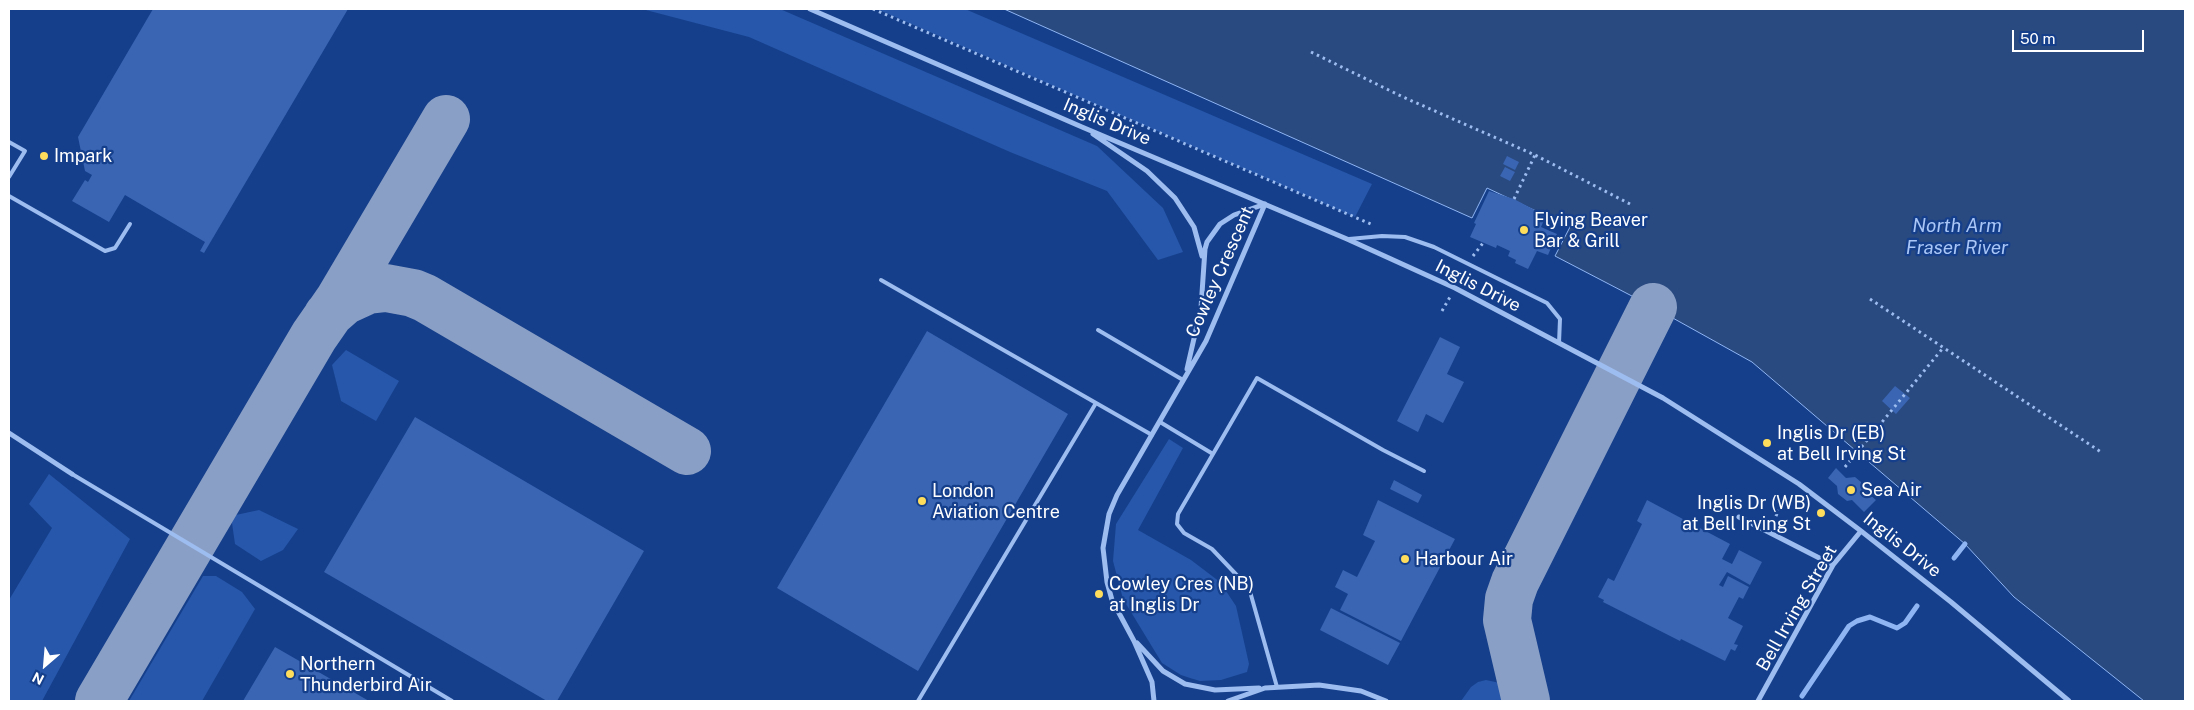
<!DOCTYPE html>
<style>
body{margin:0}
#map{position:relative;width:2194px;height:710px;overflow:hidden;background:#153f8b;font-family:"Public Sans",sans-serif}
canvas{display:block}
.frame{position:absolute;inset:0;border:10px solid #fff;pointer-events:none}
.north{position:absolute;left:20px;top:640px;width:50px;height:50px;-webkit-text-stroke:4px #153f8b;paint-order:stroke;rotate:207deg;font-size:14px;font-weight:700;line-height:20px;text-align:center;color:#fff}
.north::after{content:'';display:block;margin:auto;width:18px;height:22px;background:#fff;clip-path:polygon(50% 0,100% 100%,50% 72%,0 100%)}
.scale{position:absolute;left:2012px;top:30px;width:132px;height:22px;box-sizing:border-box;border:2px solid #fff;border-top:0;padding-left:6px;font-size:15px;line-height:18px;white-space:nowrap;color:#fff;-webkit-text-stroke:4px #153f8b;paint-order:stroke}
</style>
<div id="map">
<canvas width="2194" height="710"></canvas>
<div class="frame"></div>
<div class="north">N</div>
<div class="scale">50 m</div>
</div>
<script>
const context = document.querySelector('canvas').getContext('2d');
context.lineJoin = 'round';
function paint(path, color) { context.fillStyle = color; context.fill(path, 'evenodd'); }
const poly = rows => new Path2D(rows.map(r => 'M' + r).join(''));
function trace(path, color, width, dash) { context.strokeStyle = color; context.lineWidth = width; context.lineCap = dash ? 'butt' : 'round'; context.setLineDash(dash || []); context.stroke(path); }
function label(font, color, halo, rows, align = 'center') {
  context.font = font + ' "Public Sans",sans-serif'; context.lineWidth = 4.5; context.setLineDash([]); context.textBaseline = 'middle'; context.strokeStyle = halo; context.fillStyle = color; for (const [text, x, y, turn = 0] of rows) {
    context.save(); context.translate(x, y); context.rotate((+turn || 0) * Math.PI / 180); context.textAlign = isNaN(turn) ? turn : align; if (halo) context.strokeText(text, 0, 0); context.fillText(text, 0, 0); context.restore();
  }
}
const green = poly([
 [642,9,780,9,1097,146,1163,208,1183,252,1158,260,1107,191,1010,152,749,37],
 [877,9,965,9,1372,184,1355,217],
 [346,350,399,381,376,421,341,401,332,365],
 [1169,439,1183,448,1138,530,1191,560,1220,582,1236,606,1249,664,1247,672,1221,680,1200,681,1190,678,1181,675,1162,663,1123,599,1113,561,1116,524],
 [49,474,130,539,42,701,9,701,9,600,52,528,29,504],
 [259,510,298,529,283,550,261,561,235,544,231,516],
 [203,576,216,576,242,592,255,609,202,701,129,701],
 [1486,680,1500,683,1505,687,1511,701,1461,701,1471,687,1478,682]
]);
const water = poly([
 [1004,9,2185,9,2185,701,2144,701,2014,597,1965,544,1752,362,1653,307,1555,256,1570,227,1487,188,1472,218,1004,9]
]);
const stream = poly([
 [1954,558,1965,544],
 [1802,696,1849,626,1857,621,1870,617,1897,628,1905,623,1917,606]
]);
const taxiway = poly([
 [328,315,344,301,368,290,386,288,413,293,425,298,687,451],
 [99,701,314,336,339,300,446,119],
 [1526,701,1507,620,1509,599,1515,582,1653,307]
]);
const building = poly([
 [153,9,348,9,204,253,200,251,205,242,125,195,109,222,72,201,85,180,88,182,92,175,85,171,78,137],
 [1507,156,1519,162,1515,170,1503,164],
 [1505,167,1515,172,1510,181,1500,176],
 [1489,191,1514,199,1546,216,1541,227,1557,234,1548,255,1537,251,1528,269,1515,263,1516,260,1508,256,1510,251,1497,245,1496,248,1470,237,1476,224,1474,223],
 [927,331,1068,414,918,671,777,588],
 [1440,337,1460,347,1447,374,1464,382,1443,423,1426,414,1418,432,1397,421],
 [1895,386,1910,398,1896,414,1882,401],
 [415,417,644,551,557,701,547,701,324,572],
 [1836,468,1846,478,1855,477,1861,482,1861,487,1876,500,1864,512,1852,500,1847,501,1838,494,1837,486,1828,478],
 [1394,480,1422,495,1418,503,1390,489],
 [1378,500,1455,539,1401,641,1340,610,1348,594,1335,587,1343,570,1357,577,1375,541,1363,535],
 [1647,500,1730,544,1722,559,1732,564,1739,550,1762,562,1750,585,1727,572,1719,585,1723,587,1728,576,1749,587,1743,599,1739,597,1728,618,1743,626,1734,644,1738,645,1735,651,1731,649,1725,661,1681,639,1680,641,1603,602,1604,600,1598,597,1608,578,1614,581,1642,524,1637,521],
 [1331,608,1400,643,1388,665,1320,630],
 [275,647,369,701,243,701]
]);
const path = poly([
 [873,9,1373,225],
 [1311,52,1403,97,1535,155,1630,204],
 [1514,199,1535,155],
 [1473,256,1483,243],
 [1870,299,2101,452],
 [1442,311,1450,297],
 [1845,467,1943,348],
 [1773,522,1779,510]
]);
const service = poly([
 [9,142,25,151,9,177],
 [9,196,105,251,115,248,130,224],
 [1349,239,1382,236,1405,237,1434,247,1547,303,1560,319,1559,343],
 [881,280,1152,435],
 [1098,330,1183,380],
 [1160,422,1213,454,1178,514,1177,524,1184,533,1212,549,1249,588,1277,687],
 [1213,454,1257,378,1383,450,1424,471],
 [72,474,452,701],
 [918,701,1096,403]
]);
const minor = poly([
 [810,9,1082,127,1347,239,1455,288,1663,398,1799,484,1861,531,1951,602,2069,701],
 [1093,134,1147,171,1175,198,1194,227,1202,256],
 [1187,369,1201,308,1205,249,1207,242,1220,224,1234,215,1265,204],
 [9,433,72,474],
 [1739,517,1833,565],
 [1137,643,1163,671,1185,684,1215,690,1259,688],
 [1154,701,1152,682,1134,641,1112,600,1107,582,1103,548,1109,514,1117,495,1206,341,1265,204],
 [1228,701,1265,688,1319,685,1361,691,1386,701],
 [1758,701,1833,565,1861,531]
]);
const markers = [
 [44,156,5,"#ffdd5c"],
 [1524,230,5,"#ffdd5c"],
 [1767,443,5,"#ffdd5c"],
 [1851,490,5,"#ffdd5c"],
 [922,501,5,"#ffdd5c"],
 [1821,513,5,"#ffdd5c"],
 [1405,559,5,"#ffdd5c"],
 [1099,594,5,"#ffdd5c"],
 [290,674,5,"#ffdd5c"]
];
const streetNames = [
 ["Inglis Drive",1107,122,23],
 ["Cowley Crescent",1220,272,-66],
 ["Inglis Drive",1478,286,27],
 ["Inglis Drive",1902,545,38],
 ["Bell Irving Street",1797,608,-60]
];
const poiNames = [
 ["Impark",54,156],
 ["Flying Beaver",1534,220],
 ["Bar & Grill",1534,241],
 ["Inglis Dr (EB)",1777,433],
 ["at Bell Irving St",1777,454],
 ["Sea Air",1861,490],
 ["London",932,491],
 ["Aviation Centre",932,512],
 ["Inglis Dr (WB)",1811,503,"right"],
 ["at Bell Irving St",1811,524,"right"],
 ["Harbour Air",1415,559],
 ["Cowley Cres (NB)",1109,584],
 ["at Inglis Dr",1109,605],
 ["Northern",300,664],
 ["Thunderbird Air",300,685]
];
const waterNames = [
 ["North Arm",1957,226],
 ["Fraser River",1957,248]
];
paint(green, '#2757aa');
paint(water, '#294981');
trace(water, '#8fb5f2', 1);
trace(stream, '#8fb5f2', 5);
trace(taxiway, '#8a9fc5', 48);
paint(building, '#3965b2');
trace(path, '#9dbcef', 3, [2.5, 4]);
trace(service, '#9dbcef', 4);
trace(minor, '#9dbcef', 5);
for (const [x, y, r, color] of markers) { const dot = new Path2D(); dot.arc(x, y, r, 0, 2 * Math.PI); context.fillStyle = color; context.fill(dot); trace(dot, '#153f8b', 2); }
label('18px', '#fff', '#153f8b', streetNames);
label('18px', '#fff', '#153f8b', poiNames, 'left');
label('italic 19px', '#a9c6f7', '#153f8b', waterNames);
</script>
